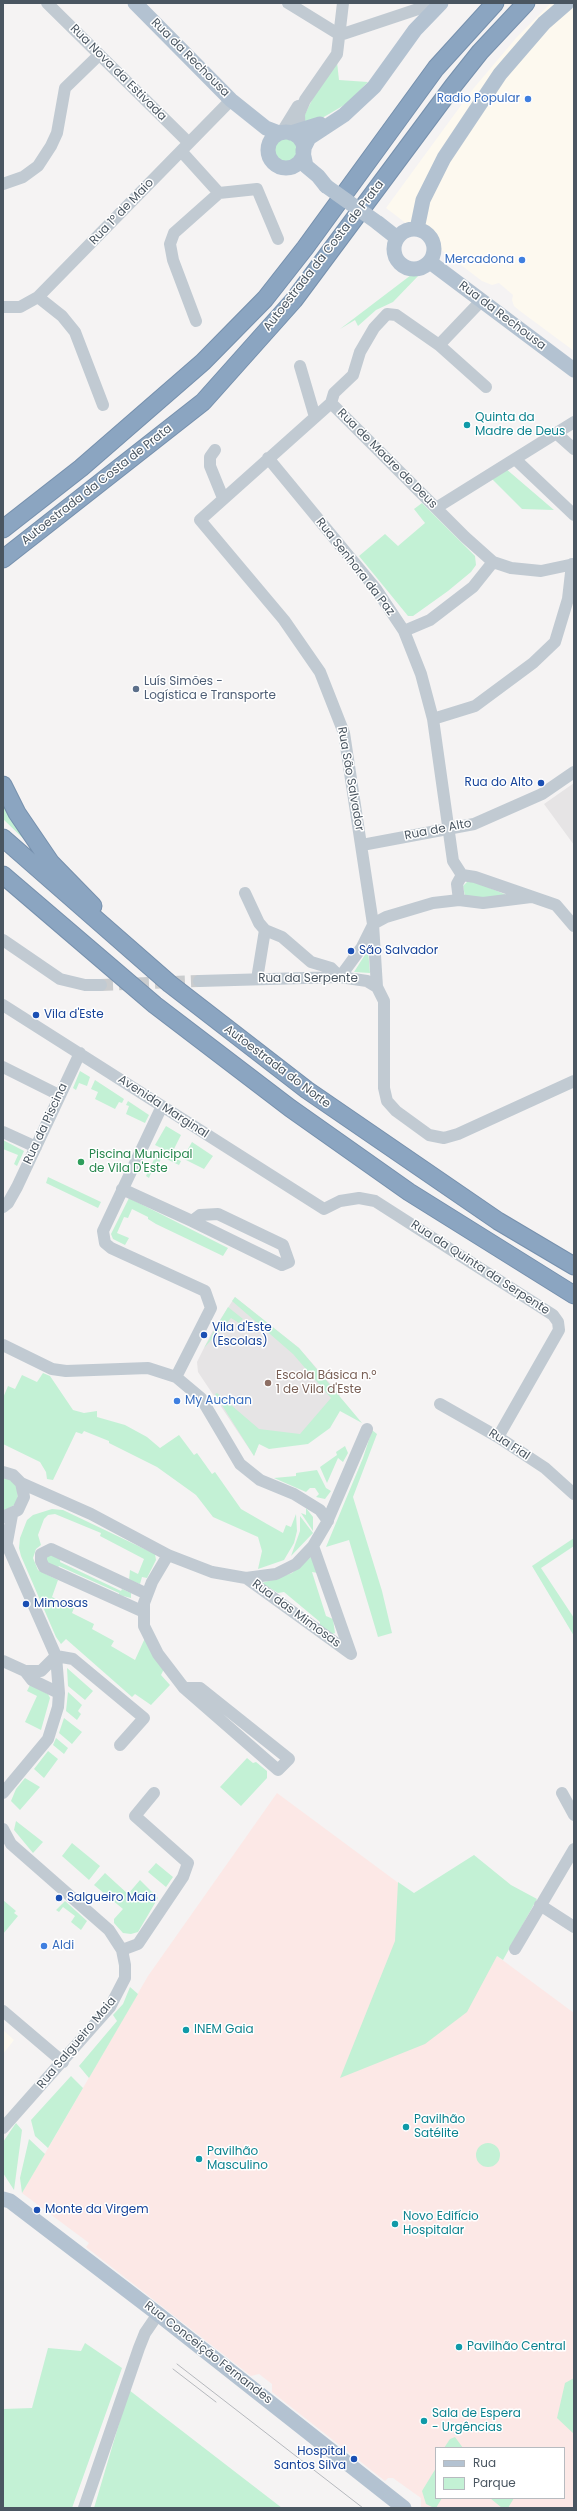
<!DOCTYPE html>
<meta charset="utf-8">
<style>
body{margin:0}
#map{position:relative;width:577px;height:2511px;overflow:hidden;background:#f5f3f3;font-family:Poppins,sans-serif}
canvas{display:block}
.frame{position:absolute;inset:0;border:4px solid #4a5661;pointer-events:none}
.legend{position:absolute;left:435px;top:2447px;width:130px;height:52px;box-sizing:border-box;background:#fff;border:1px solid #b7bbc0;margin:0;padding:5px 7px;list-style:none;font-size:12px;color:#4a5661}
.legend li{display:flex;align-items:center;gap:8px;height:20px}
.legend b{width:20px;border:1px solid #b7bbc0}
</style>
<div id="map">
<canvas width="577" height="2511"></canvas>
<div class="frame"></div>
<ul class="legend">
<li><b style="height:5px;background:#b3c2d1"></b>Rua</li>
<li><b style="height:11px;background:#c3f1d5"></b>Parque</li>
</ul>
</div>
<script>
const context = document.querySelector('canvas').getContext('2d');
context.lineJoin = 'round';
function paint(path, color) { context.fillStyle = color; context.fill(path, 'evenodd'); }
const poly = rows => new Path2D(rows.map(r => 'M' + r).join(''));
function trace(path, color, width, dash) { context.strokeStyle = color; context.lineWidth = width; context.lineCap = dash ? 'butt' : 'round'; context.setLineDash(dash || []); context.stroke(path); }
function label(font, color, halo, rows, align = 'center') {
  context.font = font + ' Poppins,sans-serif'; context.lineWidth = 3; context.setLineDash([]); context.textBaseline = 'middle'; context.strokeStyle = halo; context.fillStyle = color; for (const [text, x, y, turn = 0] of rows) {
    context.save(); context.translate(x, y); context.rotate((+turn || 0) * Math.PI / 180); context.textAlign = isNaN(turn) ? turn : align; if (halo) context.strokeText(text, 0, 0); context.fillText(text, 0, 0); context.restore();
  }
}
const commercial = poly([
 [551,3,574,3,574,351,520,311,514,306,512,300,513,295,499,283,492,285,482,281,386,208,473,89,517,37],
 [3,2030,14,2040,3,2054]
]);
const education = poly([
 [574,783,574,845,544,804],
 [235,1297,299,1348,340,1395,306,1441,260,1440,254,1456,198,1372,197,1362,212,1332]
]);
const medical = poly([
 [277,1793,574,2013,574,2508,421,2508,421,2498,393,2478,388,2478,385,2481,272,2392,272,2384,259,2374,251,2376,86,2247,89,2243,22,2193,148,1976],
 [436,2448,564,2448,564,2498,436,2498]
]);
const green = poly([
 [337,62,339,80,368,82,346,104,329,114,308,126,301,122,319,86],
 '274 150a12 12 0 1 1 24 0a12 12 0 1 1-24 0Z',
 [415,272,420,274,393,302,376,310,358,326,355,320,340,329],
 [505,468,554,510,522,509,490,477],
 [422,503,475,556,476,565,471,572,448,591,413,616,408,616,359,556,385,534,398,546,425,523,414,509],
 [3,796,30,845,3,819],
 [473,881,514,898,497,900,465,896,463,886,467,882],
 [368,950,370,973,354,972],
 [80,1071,90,1077,87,1086,79,1083,76,1090,73,1088],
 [95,1080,124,1099,122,1103,119,1102,115,1109,95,1099,98,1092,91,1089],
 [128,1101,149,1115,145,1123,126,1114,129,1106,126,1105],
 [166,1126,181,1135,173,1151,176,1153,175,1155,155,1145],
 [3,1140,24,1151,17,1166,14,1164,18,1155,3,1149],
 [192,1142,213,1156,204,1169,180,1157,181,1155,184,1156],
 [158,1151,181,1161,179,1165,162,1157,159,1163,156,1162,149,1178,146,1176],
 [48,1177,101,1202,98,1208,46,1183],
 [129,1198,228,1248,223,1256,156,1224,148,1219,148,1217,132,1209,128,1218,124,1217,117,1233,129,1238,125,1245,113,1239,111,1234],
 [235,1297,299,1348,362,1423,340,1411,330,1428,308,1444,269,1449,259,1444,254,1456,215,1394,217,1393,259,1429,300,1434,331,1398,293,1354,232,1301],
 [228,1307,243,1319,239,1323,231,1318,204,1348],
 [43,1373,50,1376,73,1410,84,1413,97,1411,97,1417,125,1425,147,1437,160,1448,179,1435,194,1455,197,1453,212,1474,215,1472,241,1509,267,1524,283,1533,286,1525,291,1527,296,1514,297,1531,294,1543,284,1560,258,1569,262,1551,258,1537,213,1517,196,1495,157,1467,109,1443,109,1441,84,1431,82,1434,76,1432,53,1480,47,1479,46,1472,40,1462,3,1444,3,1398,8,1386,15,1389,22,1375,37,1382],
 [372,1430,377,1434,353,1497,382,1591,392,1633,378,1637,349,1540,326,1547,363,1458],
 [345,1446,348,1453,343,1462,338,1458,327,1483,320,1467,337,1455,336,1452],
 [317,1470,326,1488,331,1491,325,1499,316,1497,319,1494,315,1488,310,1488,306,1492,274,1478,296,1476,296,1473],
 [3,1476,17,1484,18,1502,3,1513],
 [306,1508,313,1517,313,1531,301,1513,306,1515],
 [52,1509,63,1510,155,1554,156,1560,147,1578,142,1577,140,1584,129,1580,130,1570,138,1574,144,1559,100,1536,101,1533,55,1514,48,1515,44,1519,38,1535,41,1545,36,1549,33,1558,38,1570,58,1580,52,1597,74,1608,72,1613,94,1624,92,1629,114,1641,111,1646,135,1660,145,1638,164,1669,161,1675,170,1685,151,1705,135,1694,132,1697,66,1639,61,1644,56,1637,21,1556,19,1548,20,1538,27,1520,33,1515],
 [300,1516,313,1533,291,1556,300,1531],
 [574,1538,574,1546,541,1568,574,1618,574,1636,532,1566],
 [45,1554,61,1557,60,1562,121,1591,122,1589,131,1593,131,1598,119,1595,119,1593,59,1566,57,1569,45,1564],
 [312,1556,318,1573,312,1572,326,1616,333,1619,335,1633,330,1635,320,1628,320,1622,284,1592,278,1593,262,1583,292,1573],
 [67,1668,93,1691,85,1700,68,1686],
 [30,1685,48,1694,50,1698,41,1730,25,1722,37,1696,27,1691],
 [68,1692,82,1705,78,1711,81,1714,77,1720,66,1711],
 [64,1718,82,1732,72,1744,59,1733],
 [56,1738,68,1748,64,1754,53,1745],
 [48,1751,58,1759,44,1778,34,1769],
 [247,1758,253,1763,256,1762,267,1771,267,1778,241,1806,220,1787],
 [25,1778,40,1787,20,1810,11,1801,16,1789],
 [16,1821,43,1842,33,1853,14,1830],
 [72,1843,100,1866,89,1880,62,1856],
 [474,1855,511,1885,537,1899,503,1960,497,1956,467,2012,425,2044,340,2078,395,1941,398,1882,414,1893],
 [156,1863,173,1877,166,1887,148,1872],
 [105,1873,128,1894,140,1880,158,1898,138,1932,131,1934,123,1933,114,1923,114,1919,123,1909,94,1885],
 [3,1900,16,1911,14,1913,18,1916,3,1934],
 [65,1901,87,1921,81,1930,71,1922,75,1916,63,1907,59,1912,56,1910],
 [130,1987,138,1994,89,2078,79,2066,117,2021,113,2015,123,2004],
 [71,2076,83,2088,48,2148,35,2136,31,2120],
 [16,2123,22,2130,14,2190,3,2173,3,2142],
 [29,2139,45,2154,22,2193,20,2178],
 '476 2155a12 12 0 1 1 24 0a12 12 0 1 1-24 0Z',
 [85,2343,122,2368,72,2508,3,2508,3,2409,32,2408,48,2348,81,2351],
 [574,2378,574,2434,557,2418,565,2383],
 [129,2390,282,2508,94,2508],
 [455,2437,463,2448,444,2448,450,2439],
 [436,2468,436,2498,442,2498,436,2508,434,2508,426,2504,422,2491],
 [490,2498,514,2498,508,2508,502,2508]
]);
const minorTunnel = poly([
 [101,985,199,981]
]);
const minor = poly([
 [47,3,189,143],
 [288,3,340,35],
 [340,35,433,4],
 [282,132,298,106],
 [300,138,299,114,305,100,337,54,343,3],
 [181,151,219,193],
 [3,184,23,177,38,166,51,146,57,133,65,88,99,55],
 [219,193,257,189,278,239],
 [38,297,62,316,75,332,103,405],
 [3,307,20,307,38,297,231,100],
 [196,321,173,260,170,244,174,233,219,193],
 [439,345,481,301],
 [300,366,315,417],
 [331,403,200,520,284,620,320,672,344,733,373,924,377,987],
 [331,403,465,537,493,562,511,568,541,571,574,564],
 [331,403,334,393,353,375,360,352,374,328,387,314,396,315,439,345,486,387],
 [556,433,574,449],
 [215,450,210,457,210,466,223,498],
 [268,458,376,589,404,631,421,674,433,719,453,861,462,875,475,877,556,905,574,926],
 [515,459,574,515],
 [436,508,574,422],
 [404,631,430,620,473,587,493,562],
 [433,719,475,706,533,663,555,642,568,599,572,564],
 [362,845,474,824,542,794,574,772],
 [245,893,259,923,265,930,282,937,311,962,331,968,340,977],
 [459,900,457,884,462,875],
 [373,924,386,917,433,903,459,900,483,903,531,897],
 [3,940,60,979,85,985,101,985],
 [340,977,362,947,373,925],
 [257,979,265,930],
 [199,981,340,977,367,981,377,987,384,1001,384,1088,387,1101,396,1111,429,1135,444,1138,458,1134,574,1081],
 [3,1005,324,1209,340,1201,359,1198,375,1201,553,1315,558,1322,559,1330,498,1437],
 [3,1067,59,1095],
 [162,1106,103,1231,105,1243,111,1248,205,1291,211,1308,176,1377],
 [3,1132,36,1147],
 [122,1189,192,1221,200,1215,218,1214,283,1245,289,1262,282,1265,192,1221],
 [3,1207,8,1203,17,1187,80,1053],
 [3,1345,52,1369,66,1371,148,1368,176,1377,201,1398,240,1464,260,1480,294,1494,320,1510,328,1521],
 [440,1404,498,1437,545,1468,574,1494],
 [3,1472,13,1475,21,1483,24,1497,18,1510,3,1517],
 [21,1483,91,1514,168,1555,212,1572,246,1578,276,1574,296,1564,313,1546,326,1524,367,1429],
 [3,1536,56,1656,59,1693,58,1707,48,1739,3,1793],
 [7,1542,12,1515],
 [168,1555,152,1582,144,1603,144,1626,158,1654,184,1688,278,1770,289,1759,200,1688,184,1688],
 [246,1578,351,1654,313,1546],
 [144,1612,44,1567,41,1561,41,1554,51,1549,147,1594],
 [3,1661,25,1671,32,1680,59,1693],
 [25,1671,41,1671,56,1656,73,1659,144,1718,120,1745],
 [562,1793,574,1815],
 [3,1829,11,1844,109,1930,122,1950,125,1965,125,1978,110,2007,3,2128],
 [540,1905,574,1927],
 [515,1949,574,1849],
 [122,1950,138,1944,183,1877,188,1863,135,1816,154,1793],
 [3,2011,63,2062],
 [84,2508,139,2348,145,2333,158,2314]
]);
const major = poly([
 [135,3,231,100,266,128,279,133],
 '268 150a18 18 0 1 1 36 0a18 18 0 1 1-36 0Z',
 [291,133,320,124],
 [303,150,309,138,344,115,374,87,415,30,441,3],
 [303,152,306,166,318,176,326,186],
 [378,223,397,238],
 '394 249a20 20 0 1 1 40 0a20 20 0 1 1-40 0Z',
 [417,229,423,200,444,158,500,74,544,23,567,3],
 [430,262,574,370],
 [3,2199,10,2201,158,2314,404,2508]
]);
const highway = poly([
 [3,529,81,468,203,362,265,299,305,248,436,68,495,3],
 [3,559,203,402,294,300,453,86,480,52,526,3],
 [3,785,17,813,51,863,93,906],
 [3,838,170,984,307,1090,498,1221,574,1266],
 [3,875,155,1005,290,1108,409,1192,574,1295]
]);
const tram = poly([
 [177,2364,363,2508],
 [173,2369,216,2402]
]);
const majorBridge = poly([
 [326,186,378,223]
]);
const markers = [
 [528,99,4,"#3f7fe0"],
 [522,260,4,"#3f7fe0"],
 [467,425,4,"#0f9aa8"],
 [136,689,4,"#5c6f8a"],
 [541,783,4,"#1a4fb4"],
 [351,951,4,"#1a4fb4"],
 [36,1015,4,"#1a4fb4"],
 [81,1162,4,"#2e9e5b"],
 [204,1335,4,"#1a4fb4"],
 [268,1383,4,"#8d6e63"],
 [177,1401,4,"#3f7fe0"],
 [26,1604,4,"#1a4fb4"],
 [59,1898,4,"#1a4fb4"],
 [44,1946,4,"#3f7fe0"],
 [186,2030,4,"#0f9aa8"],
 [406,2127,4,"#0f9aa8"],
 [199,2159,4,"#0f9aa8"],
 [37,2210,4,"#1a4fb4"],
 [395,2224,4,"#0f9aa8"],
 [459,2347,4,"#0f9aa8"],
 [424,2421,4,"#0f9aa8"],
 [354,2459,4,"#1a4fb4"]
];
const streetNames = [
 ["Rua da Rechousa",190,58,45],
 ["Rua Nova da Estivada",118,73,45],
 ["Rua 1º de Maio",122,212,-46],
 ["Autoestrada da Costa de Prata",324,256,-52],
 ["Rua da Rechousa",502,316,37],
 ["Rua de Madre de Deus",387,459,45],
 ["Autoestrada da Costa de Prata",97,485,-38],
 ["Rua Senhora da Paz",355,567,52],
 ["Rua São Salvador",350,779,80],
 ["Rua de Alto",438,830,-11],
 ["Rua da Serpente",308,979],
 ["Autoestrada do Norte",277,1067,37],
 ["Avenida Marginal",163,1107,33],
 ["Rua da Piscina",46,1124,-65],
 ["Rua da Quinta da Serpente",480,1268,33],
 ["Rua Fial",509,1445,33],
 ["Rua das Mimosas",296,1614,36],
 ["Rua Salgueiro Maia",77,2043,-50],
 ["Rua Conceição Fernandes",208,2353,38]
];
const shopNames = [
 ["Radio Popular",520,99],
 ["Mercadona",514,260],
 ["My Auchan",185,1401,"left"],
 ["Aldi",52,1946,"left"]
];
const cultureNames = [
 ["Quinta da",475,418],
 ["Madre de Deus",475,432],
 ["INEM Gaia",194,2030],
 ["Pavilhão",414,2120],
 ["Satélite",414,2134],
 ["Pavilhão",207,2152],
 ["Masculino",207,2166],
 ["Novo Edifício",403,2217],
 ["Hospitalar",403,2231],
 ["Pavilhão Central",467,2347],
 ["Sala de Espera",432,2414],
 ["- Urgências",432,2428]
];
const serviceNames = [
 ["Luís Simões -",144,682],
 ["Logística e Transporte",144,696]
];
const transitNames = [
 ["Rua do Alto",533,783,"right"],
 ["São Salvador",359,951],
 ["Vila d'Este",44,1015],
 ["Vila d'Este",212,1328],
 ["(Escolas)",212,1342],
 ["Mimosas",34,1604],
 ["Salgueiro Maia",67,1898],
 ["Monte da Virgem",45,2210],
 ["Hospital",346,2452,"right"],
 ["Santos Silva",346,2466,"right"]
];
const leisureNames = [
 ["Piscina Municipal",89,1155],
 ["de Vila D'Este",89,1169]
];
const educationNames = [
 ["Escola Básica n.º",276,1376],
 ["1 de Vila d'Este",276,1390]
];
paint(commercial, '#fdf9ef');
paint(education, '#e6e4e5');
paint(medical, '#fce8e6');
paint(green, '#c3f1d5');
trace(minorTunnel, '#caccce', 12, [12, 6]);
trace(highway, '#7690ad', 19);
trace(minor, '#c1cad2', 12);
trace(major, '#b3c2d1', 15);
trace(highway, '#8ba5c1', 17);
trace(tram, '#b5b8bd', 1);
trace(majorBridge, '#b3c2d1', 15);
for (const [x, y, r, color] of markers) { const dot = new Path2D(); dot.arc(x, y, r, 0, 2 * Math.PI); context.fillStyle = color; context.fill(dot); trace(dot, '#fff', 1.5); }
label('12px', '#4a5661', '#fff', streetNames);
label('12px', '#366cbe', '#fff', shopNames, 'right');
label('12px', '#0d838f', '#fff', cultureNames, 'left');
label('12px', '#4e5e75', '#fff', serviceNames, 'left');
label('12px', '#164399', '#fff', transitNames, 'left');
label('12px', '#27864d', '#fff', leisureNames, 'left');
label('12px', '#785e54', '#fff', educationNames, 'left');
</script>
